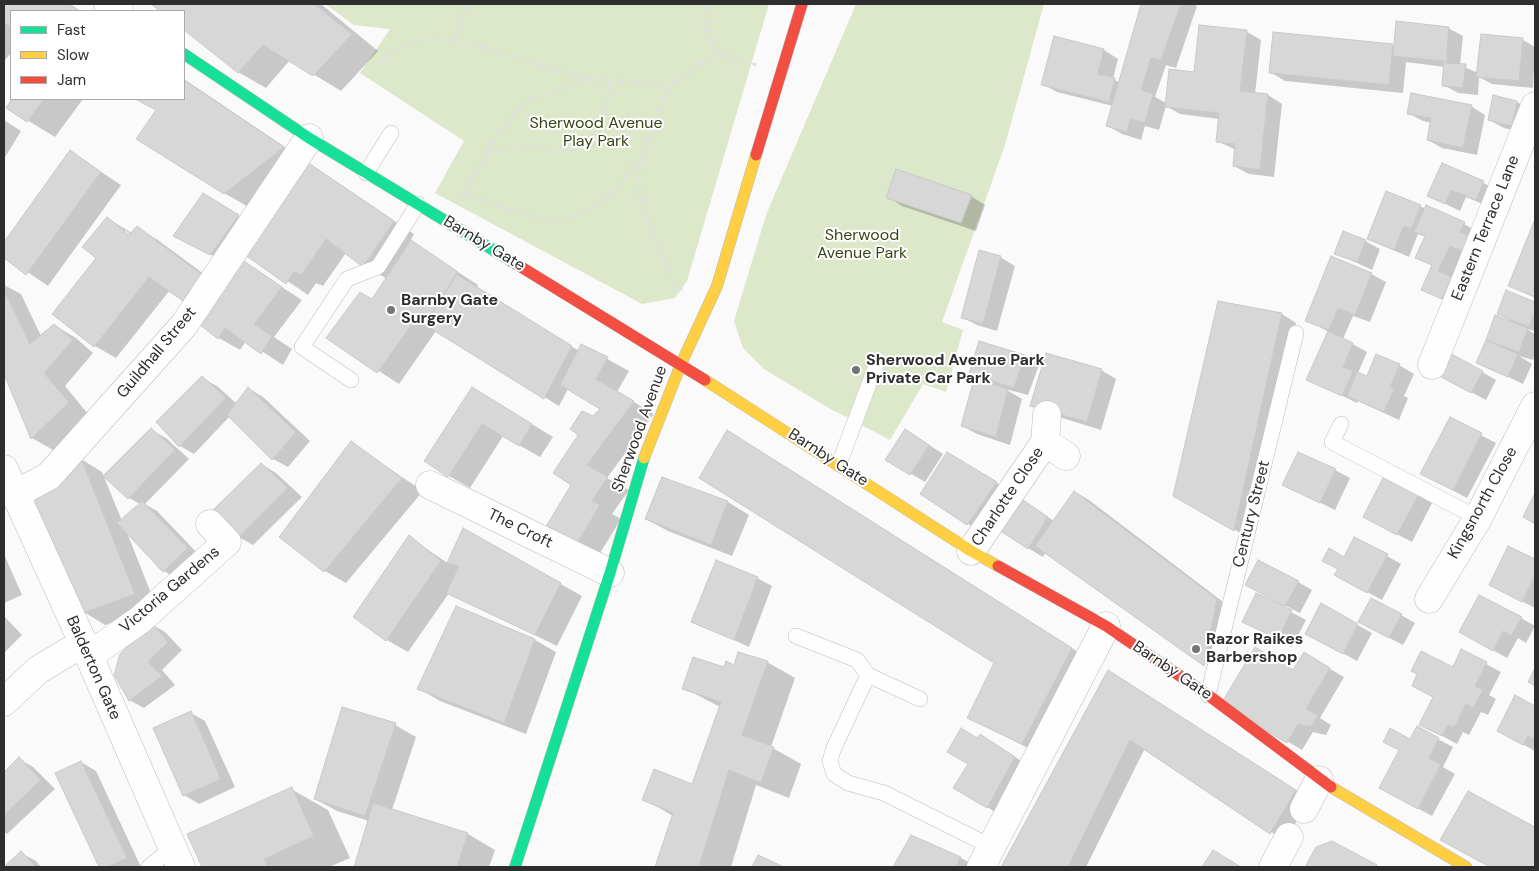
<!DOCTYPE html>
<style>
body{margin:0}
#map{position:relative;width:1539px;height:871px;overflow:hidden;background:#fafafb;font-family:"DM Sans",sans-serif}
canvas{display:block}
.frame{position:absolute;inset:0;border:5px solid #2e2e2e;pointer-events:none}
.legend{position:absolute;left:10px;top:10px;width:175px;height:90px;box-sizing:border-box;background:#fff;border:1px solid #ababab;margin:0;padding:6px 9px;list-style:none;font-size:15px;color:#2e2e2e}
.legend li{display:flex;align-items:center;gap:10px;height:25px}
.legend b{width:25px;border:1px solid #ababab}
</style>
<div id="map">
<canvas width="1539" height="871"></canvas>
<div class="frame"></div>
<ul class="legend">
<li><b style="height:6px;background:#16e098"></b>Fast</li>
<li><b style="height:6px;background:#ffcf43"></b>Slow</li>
<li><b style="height:6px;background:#f24e42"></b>Jam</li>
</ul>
</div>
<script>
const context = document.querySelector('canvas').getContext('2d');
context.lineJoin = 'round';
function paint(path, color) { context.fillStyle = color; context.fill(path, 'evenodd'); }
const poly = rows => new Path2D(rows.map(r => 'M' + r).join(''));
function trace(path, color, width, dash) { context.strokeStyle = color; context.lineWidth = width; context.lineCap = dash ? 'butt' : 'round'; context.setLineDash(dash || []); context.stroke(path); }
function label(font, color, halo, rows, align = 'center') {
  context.font = font + ' "DM Sans",sans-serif'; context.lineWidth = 4; context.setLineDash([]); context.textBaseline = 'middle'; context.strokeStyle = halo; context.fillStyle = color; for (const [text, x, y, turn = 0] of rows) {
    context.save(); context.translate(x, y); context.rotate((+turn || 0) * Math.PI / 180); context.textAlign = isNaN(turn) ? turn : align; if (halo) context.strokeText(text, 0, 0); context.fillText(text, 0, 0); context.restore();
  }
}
const green = poly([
 [325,4,769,4,687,281,675,298,642,304,435,193,464,141,360,73,390,29,354,25],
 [856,4,1044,4,1005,145,942,322,963,330,946,392,923,384,890,440,827,407,764,369,743,348,734,321,766,215]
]);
const shadow = poly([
 [4,4,69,4,81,11,11,11,11,53,4,61],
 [153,4,321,4,378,51,341,91,290,60,266,88,238,72,184,28,184,11,162,11],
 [1142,4,1193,4,1197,6,1176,68,1166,65,1155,97,1166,103,1195,73,1200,26,1247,32,1261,40,1255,94,1268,95,1282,104,1274,177,1249,174,1234,166,1236,150,1217,141,1219,119,1180,114,1166,106,1159,130,1145,126,1141,140,1122,134,1108,126,1113,106,1057,92,1043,84,1054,38,1104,50,1118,59,1113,79,1120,83],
 [1448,28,1463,36,1460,65,1478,73,1523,40,1535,47,1533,88,1492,84,1479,77,1478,95,1458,93,1444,85,1445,67,1406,62,1403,93,1285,81,1270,72,1392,46,1395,47],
 [184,79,414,234,410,241,478,285,476,288,579,351,582,345,629,371,617,392,654,414,607,478,629,490,612,514,621,519,597,558,576,546,573,485,594,418,602,408,568,389,559,406,436,331,399,384,328,338,372,301,387,279,346,253,323,286,316,283,308,295,243,251,252,209,224,193,158,110,138,99,184,99],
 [1494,97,1517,102,1531,110,1526,133,1504,128,1489,120],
 [14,99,83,99,55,137,7,108],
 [1471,106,1485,115,1477,155,1442,148,1428,140,1432,123,1423,121,1408,113],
 [4,120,21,131,4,159],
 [71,152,121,185,48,286,4,256,4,244],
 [1443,164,1498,190,1490,207,1466,197,1460,211,1429,196],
 [1387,193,1464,224,1478,232,1457,306,1423,289,1433,266,1417,257,1426,237,1418,234,1409,257,1368,239],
 [971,196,985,205,976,231,902,206,888,197],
 [218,203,252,224,225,262,188,243],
 [107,218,132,233,137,228,158,240,220,286,238,259,302,300,274,337,292,349,283,365,246,341,240,350,219,338,197,321,184,300,170,290,116,358,95,346,98,258],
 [125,230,135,238,134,240,125,233],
 [1535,223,1535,298,1509,285],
 [1365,241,1380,249,1372,270,1336,253],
 [1000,257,1015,266,997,331,977,325,962,317],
 [1371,274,1386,282,1370,322,1353,316,1343,339,1367,352,1358,373,1367,378,1399,365,1414,374,1404,396,1408,398,1399,420,1358,401,1357,403,1308,379,1329,332,1307,320],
 [4,285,21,294,41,336,54,325,76,338,93,353,65,386,89,415,53,450,32,438,4,371],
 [1507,292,1535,303,1535,331,1527,329,1535,334,1535,355,1533,360,1519,356,1532,364,1523,384,1477,362,1496,317,1513,322,1498,313],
 [1219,302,1282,314,1296,323,1249,538,1175,495],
 [980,343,1025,356,1039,365,1028,395,1005,389,1022,399,1010,445,977,434,963,426,988,384,970,373],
 [1101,370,1116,379,1101,430,1046,413],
 [1482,372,1496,380,1486,400,1448,380],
 [202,378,217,386,237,404,248,388,263,397,310,441,288,467,273,459,230,416,194,454,180,446],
 [494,401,553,437,540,457,503,436,470,488,449,476],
 [1450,419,1496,443,1467,498,1422,474],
 [151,430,166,438,189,459,145,504,157,511,201,557,178,579,164,571,126,530,156,606,105,625,84,612,81,459,102,472,122,521,140,504,129,498],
 [920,439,943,454,925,482,886,459],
 [742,440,1086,657,1036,752,969,718,996,662],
 [351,443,423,491,346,583,325,571],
 [962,462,1010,491,982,532,968,524],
 [261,464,276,473,302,497,253,545,239,537],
 [1335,470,1350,478,1335,510,1284,485],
 [663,479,728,502,749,515,732,556,668,531,646,519],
 [1075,492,1089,500,1231,608,1219,673,1046,552,1043,557,1028,548,1020,500,1054,521],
 [1418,495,1432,503,1412,542,1379,525],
 [464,530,582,596,557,646,449,593,408,652,387,640,409,537,449,564],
 [1509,547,1535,561,1535,608,1505,593],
 [4,554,22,595,4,603],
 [1387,556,1401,564,1382,600,1350,583,1344,558],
 [757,578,772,586,749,647,693,621],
 [1298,582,1312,590,1300,613,1261,593],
 [1257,594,1306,620,1292,647,1258,629],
 [1321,605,1372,633,1357,661,1321,641],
 [1401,615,1415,623,1403,645,1374,630],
 [4,616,22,635,4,653],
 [1521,618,1535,626,1526,643,1518,638,1507,658,1475,640],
 [151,624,165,632,182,650,162,670,175,685,144,708,129,700],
 [535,640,556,652,526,734,440,701,418,688],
 [1462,651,1501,672,1489,695,1496,699,1488,715,1481,712,1469,735,1463,732,1457,744,1435,732,1434,697],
 [1304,654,1344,677,1320,718,1331,725,1326,735,1313,732,1302,750,1223,703,1294,671],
 [767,662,795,678,771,747,801,764,789,798,756,785,731,867,656,867,673,816,644,799,693,785,720,707,684,688,725,669],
 [1108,671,1310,799,1285,841,1145,748,1086,867,1003,867],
 [1516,697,1535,707,1535,751,1513,739],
 [191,713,205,721,235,787,199,804,184,795],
 [395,725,416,737,392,810,468,834,495,850,489,867,355,867,369,821,337,811,315,799],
 [1417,728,1453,747,1443,767,1455,774,1432,816,1395,796,1411,740],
 [978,739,995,744,1029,766,1002,816,955,788,969,764],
 [19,759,33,767,55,789,7,834,4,832,4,774],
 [81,762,96,771,141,867,100,867,56,774],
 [291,789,328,810,350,858,329,867,203,867,189,835],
 [1468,792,1535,829,1535,867,1491,867,1456,848],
 [912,836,961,858,977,867,895,867],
 [1332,842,1378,867,1307,867,1317,848],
 [21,853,36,861,41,867,6,867]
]);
const building = poly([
 [4,4,69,4,80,11,11,11,11,27,4,23,4,4],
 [151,4,314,4,352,34,313,76,263,45,238,73,184,30,184,11,160,11,151,4],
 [1141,4,1181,4,1161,60,1151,58,1141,90,1153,94,1145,123,1130,119,1127,132,1106,126,1141,4],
 [1396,21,1449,27,1446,63,1466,64,1463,88,1442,86,1444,61,1393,56,1396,21],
 [1199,25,1247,30,1240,91,1268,94,1260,170,1233,166,1235,144,1216,142,1219,113,1165,107,1169,69,1194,72,1199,25],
 [1273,32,1393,44,1389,85,1269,73,1273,32],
 [1481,34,1523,38,1519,81,1476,77,1481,34],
 [1054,36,1104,49,1098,74,1115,78,1109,102,1041,85,1054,36],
 [184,80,284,147,224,194,136,139,156,110,135,99,184,99,184,80],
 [1411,93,1472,105,1463,148,1427,140,1431,118,1407,114,1411,93],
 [1493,95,1517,101,1512,126,1488,120,1493,95],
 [12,99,44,99,27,122,6,108,12,99],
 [70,150,101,172,26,275,4,258,4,242,70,150],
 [304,160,394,221,363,267,326,239,301,275,294,272,286,284,241,252,304,160],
 [1442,163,1484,181,1476,200,1451,190,1445,204,1427,196,1442,163],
 [896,169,972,195,961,223,886,198,896,169],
 [1386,191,1421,205,1411,229,1404,226,1394,250,1367,239,1386,191],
 [203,193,239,215,210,255,173,236,203,193],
 [1426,205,1465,222,1460,232,1469,236,1462,251,1450,246,1438,271,1452,277,1442,299,1421,290,1432,265,1415,258,1425,236,1414,232,1426,205],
 [107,217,129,235,137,226,201,274,183,301,149,277,94,347,52,314,96,258,82,247,107,217],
 [1535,219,1535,297,1508,286,1535,219],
 [1343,231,1366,240,1357,262,1334,254,1343,231],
 [411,240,458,272,425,325,415,320,377,373,326,338,360,292,372,299,411,240],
 [979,250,1001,256,983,324,961,318,979,250],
 [1331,256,1372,273,1355,315,1338,308,1329,330,1305,321,1331,256],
 [238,257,282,287,254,324,272,336,261,354,225,328,218,339,195,321,238,257],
 [456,274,572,346,544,399,425,325,456,274],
 [4,290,30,344,54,324,73,340,44,373,69,402,31,439,4,374,4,290],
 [1506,290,1535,302,1535,311,1529,327,1497,314,1506,290],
 [1218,301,1282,313,1234,531,1173,496,1218,301],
 [1495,315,1528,328,1519,352,1486,340,1495,315],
 [1328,331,1353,343,1343,367,1353,371,1342,396,1306,380,1328,331],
 [1486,340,1518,354,1508,377,1476,363,1486,340],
 [979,341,1025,355,1014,388,969,374,979,341],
 [581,344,608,357,596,379,634,401,587,465,608,477,592,501,600,505,575,547,545,528,571,485,553,473,578,435,570,429,582,411,593,416,600,409,560,385,581,344],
 [1444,350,1483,371,1471,393,1432,372,1444,350],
 [1046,353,1102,369,1087,422,1030,406,1046,353],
 [1376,354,1400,364,1390,387,1394,389,1384,412,1347,396,1357,372,1367,376,1376,354],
 [202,376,226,398,179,447,156,422,202,376],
 [974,379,1008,389,996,437,961,426,974,379],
 [248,387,296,432,272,460,227,415,248,387],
 [472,387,532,424,519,446,482,424,448,477,424,461,472,387],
 [1450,417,1482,433,1453,490,1420,474,1450,417],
 [151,428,175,450,128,499,103,476,151,428],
 [905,429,929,445,910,475,885,460,905,429],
 [727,430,1072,648,1022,744,967,718,994,663,699,478,727,430],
 [351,441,402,478,324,572,279,537,351,441],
 [947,452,997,482,967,525,920,494,947,452],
 [1298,452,1336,469,1320,503,1282,485,1298,452],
 [81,458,135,594,83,613,31,503,81,458],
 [261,463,288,488,238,538,213,510,261,463],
 [1384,476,1419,494,1397,535,1363,517,1384,476],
 [662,477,728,501,711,545,645,519,662,477],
 [1074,491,1217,599,1204,666,1035,546,1074,491],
 [1535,493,1535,524,1523,517,1535,493],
 [1020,498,1048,517,1028,549,999,530,1020,498],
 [142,501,188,548,163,572,117,523,142,501],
 [463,528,561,583,535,635,446,593,459,566,447,563,463,528],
 [409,535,441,561,386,641,353,617,409,535],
 [1354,537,1388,554,1367,593,1334,575,1338,569,1322,561,1329,548,1344,557,1354,537],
 [1508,546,1535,559,1535,576,1522,602,1489,585,1508,546],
 [716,560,758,577,734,640,691,622,716,560],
 [1258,560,1299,581,1285,606,1245,585,1258,560],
 [1256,593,1292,610,1278,639,1242,622,1256,593],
 [1479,595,1522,617,1511,636,1503,631,1493,651,1459,632,1479,595],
 [1371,598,1402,614,1389,638,1358,622,1371,598],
 [1321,603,1358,624,1343,654,1305,634,1321,603],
 [456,606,535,639,504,723,417,689,456,606],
 [151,622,168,642,148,662,162,676,129,701,114,675,120,654,151,622],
 [1255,647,1293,670,1304,652,1330,668,1306,709,1318,715,1311,727,1298,724,1287,743,1221,704,1255,647],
 [1461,649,1487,662,1475,686,1483,690,1473,708,1466,704,1454,728,1448,725,1442,736,1419,725,1433,697,1412,686,1417,674,1411,671,1421,651,1453,667,1461,649],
 [738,652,768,661,742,735,774,747,761,783,729,770,699,867,655,867,673,813,642,800,654,769,692,784,721,702,682,689,693,657,724,667,726,661,734,665,738,652],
 [1535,668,1535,686,1528,682,1535,668],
 [1108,670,1296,790,1270,834,1130,740,1068,867,1001,867,1108,670],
 [1515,695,1535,706,1535,740,1528,736,1523,745,1497,731,1515,695],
 [342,707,396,723,365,816,314,799,342,707],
 [191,711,221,779,183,796,153,728,191,711],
 [1417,726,1439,738,1429,758,1441,764,1418,809,1379,788,1399,750,1383,742,1390,728,1410,739,1417,726],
 [961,728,977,738,980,734,1015,757,987,808,953,788,968,764,947,752,961,728],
 [19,757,41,780,4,815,4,772,19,757],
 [81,761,127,858,108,867,99,867,55,773,81,761],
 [292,787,314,836,264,859,268,867,202,867,187,834,292,787],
 [1468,791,1535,827,1535,867,1490,867,1440,840,1468,791],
 [373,803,468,833,457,867,354,867,373,803],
 [911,835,961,857,956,867,893,867,911,835],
 [1332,841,1377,865,1376,867,1305,867,1316,847,1332,841],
 [1213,850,1241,867,1202,867,1213,850],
 [21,851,36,867,4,867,21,851],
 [758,855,784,867,752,867,758,855]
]);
const path = poly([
 [706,4,708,34,717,53,757,65],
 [454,41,467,4],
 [377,65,394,50,410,42,428,38,447,39,474,44,551,69,588,78],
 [669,86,641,159,638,174,641,200,658,250,677,287,686,291],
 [487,152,530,146,561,151,576,150,589,142,601,126,606,109,610,80],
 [464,195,529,216,562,221,582,214,615,191,640,159],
 [462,200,493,142,523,103,588,78,669,86,717,53]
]);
const lane = poly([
 [366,173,391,133],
 [351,380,302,347,347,279,378,267,418,204],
 [1341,424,1332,442,1478,518],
 [839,464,878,360],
 [796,636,857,660,868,675,920,699],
 [868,675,833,750,830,761,834,774,848,783,884,793,992,847],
 [1208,695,1296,333],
 [149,867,172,848]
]);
const street = poly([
 [108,4,119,11],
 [1432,365,1535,106],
 [1045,442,1066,456],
 [4,469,89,656,181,867],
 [430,485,610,573],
 [14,495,49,476,184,325,309,138],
 [971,551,1045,442,1047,415],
 [1429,599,1478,518,1535,406],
 [89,656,141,619,227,542,210,524],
 [4,702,38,670,83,643],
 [1304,809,1319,780],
 [981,867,1106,626],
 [1273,867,1289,837]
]);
const fast = poly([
 [184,54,309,138,513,262],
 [515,867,610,573,644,458]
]);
const slow = poly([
 [705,380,971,551,998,566],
 [644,458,681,364,717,286,756,155],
 [1331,787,1466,867]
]);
const jam = poly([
 [756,155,802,4],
 [513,262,705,380],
 [998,566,1106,626,1208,695,1331,787]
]);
const markers = [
 [391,310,5,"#757576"],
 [856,370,5,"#757576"],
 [1196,649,5,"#757576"]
];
const parkNames = [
 ["Sherwood Avenue",596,124],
 ["Play Park",596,142],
 ["Sherwood",862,236],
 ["Avenue Park",862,254]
];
const streetNames = [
 ["Eastern Terrace Lane",1486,228,-68],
 ["Barnby Gate",484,244,31],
 ["Guildhall Street",157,353,-50],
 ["Sherwood Avenue",640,429,-70],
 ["Barnby Gate",828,458,33],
 ["Charlotte Close",1008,497,-56],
 ["Kingsnorth Close",1483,503,-61],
 ["Century Street",1252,514,-76],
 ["The Croft",520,529,26],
 ["Victoria Gardens",170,590,-40],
 ["Balderton Gate",93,668,66],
 ["Barnby Gate",1172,671,34]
];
const poiNames = [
 ["Barnby Gate",401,301],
 ["Surgery",401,319],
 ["Sherwood Avenue Park",866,361],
 ["Private Car Park",866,379],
 ["Razor Raikes",1206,640],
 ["Barbershop",1206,658]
];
paint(green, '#dde7ca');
paint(shadow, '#0003');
paint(building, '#d7d7d8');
trace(building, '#c9c9ca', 1);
trace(lane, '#bcbcbd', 16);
trace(street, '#bcbcbd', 29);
trace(fast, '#bcbcbd', 12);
trace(slow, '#bcbcbd', 12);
trace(jam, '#bcbcbd', 12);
trace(path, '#e1e1e2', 3, [4, 4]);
trace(lane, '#fefefe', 15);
trace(street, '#fefefe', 28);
trace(fast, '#16e098', 11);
trace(slow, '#ffcf43', 11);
trace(jam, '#f24e42', 11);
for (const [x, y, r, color] of markers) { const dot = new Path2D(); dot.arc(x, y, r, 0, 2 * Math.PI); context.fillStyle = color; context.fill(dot); trace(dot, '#fff', 2); }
label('16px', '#374412', '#fff', parkNames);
label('16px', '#2e2e2e', '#fff', streetNames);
label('bold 16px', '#2e2e2e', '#fff', poiNames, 'left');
</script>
